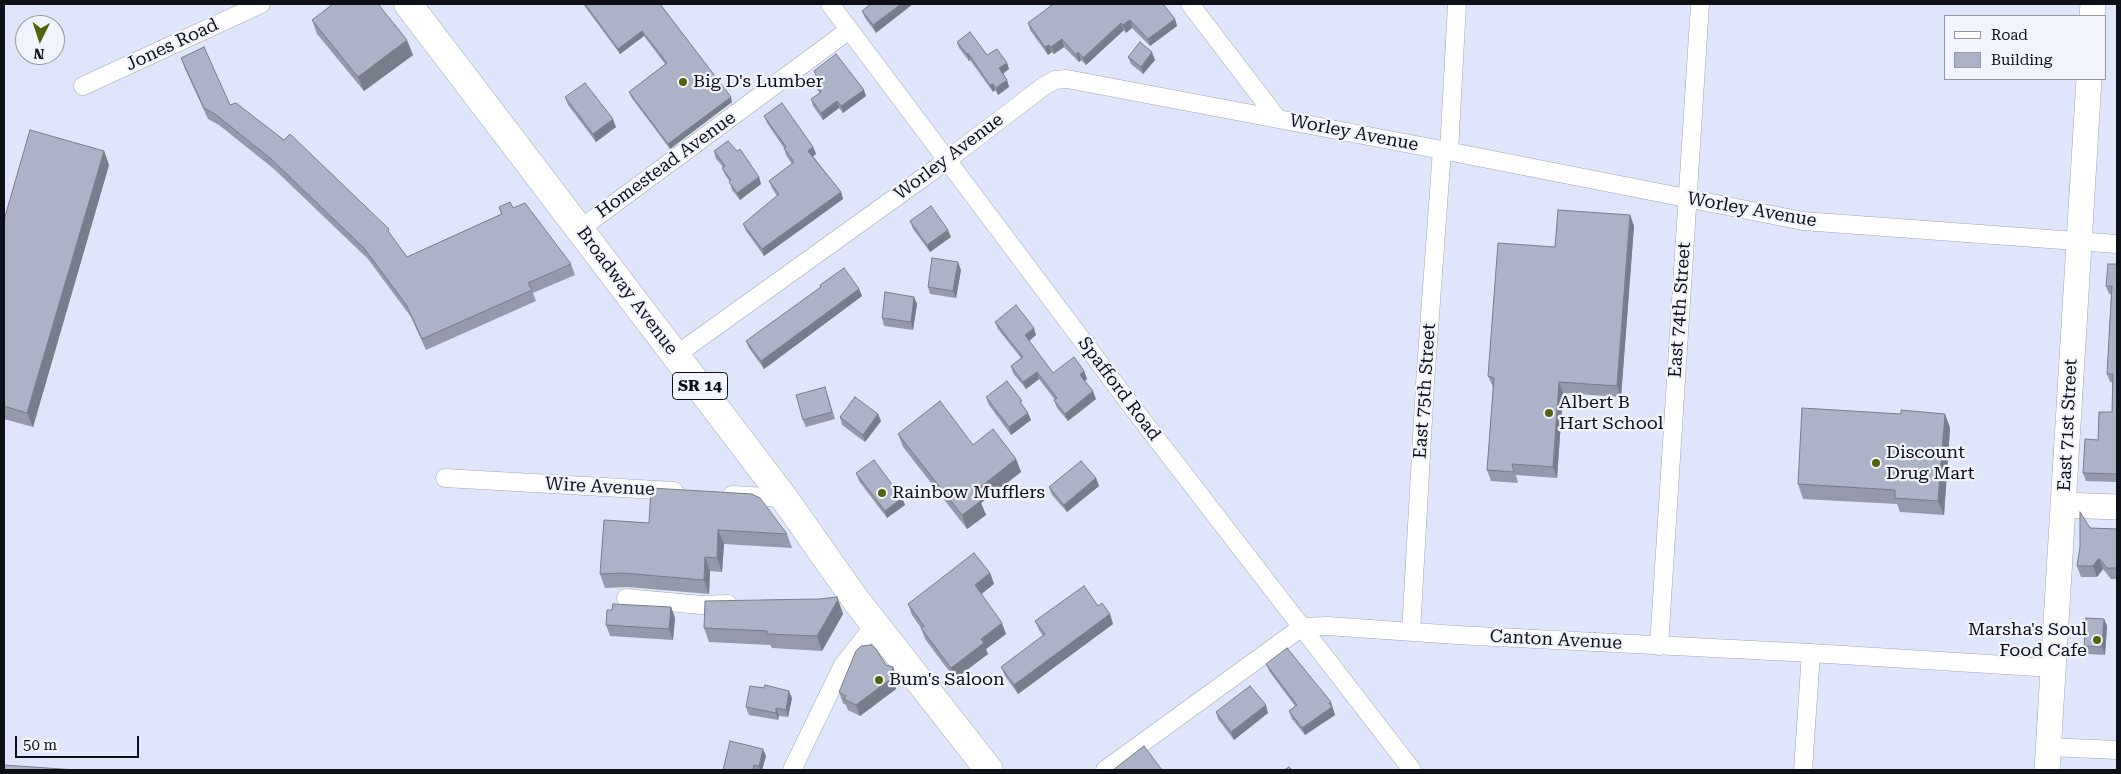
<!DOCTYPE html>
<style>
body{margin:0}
#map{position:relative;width:2121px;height:774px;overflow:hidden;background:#dfe6fb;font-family:"Roboto Serif",serif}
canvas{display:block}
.frame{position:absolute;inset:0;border:5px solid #0e1017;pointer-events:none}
.legend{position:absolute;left:1944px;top:15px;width:162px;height:65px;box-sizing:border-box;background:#f1f4fc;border:1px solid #9699a0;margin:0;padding:6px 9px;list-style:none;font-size:15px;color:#0e1017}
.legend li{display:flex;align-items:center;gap:10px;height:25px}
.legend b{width:25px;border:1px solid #9699a0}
.north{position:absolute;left:15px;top:15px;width:50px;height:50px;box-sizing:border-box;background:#f1f4fc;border:1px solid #9699a0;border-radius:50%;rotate:184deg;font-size:14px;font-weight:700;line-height:20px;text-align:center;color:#0e1017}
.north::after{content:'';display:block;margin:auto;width:18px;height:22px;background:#536309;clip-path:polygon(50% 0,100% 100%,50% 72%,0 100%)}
.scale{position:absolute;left:15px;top:736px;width:124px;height:22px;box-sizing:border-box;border:2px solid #0e1017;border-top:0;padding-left:6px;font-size:15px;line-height:18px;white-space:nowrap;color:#0e1017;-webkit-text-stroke:4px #f1f4fc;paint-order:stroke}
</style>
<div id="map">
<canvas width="2121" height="774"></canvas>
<div class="frame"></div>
<ul class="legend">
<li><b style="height:6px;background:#fff"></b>Road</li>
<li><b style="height:14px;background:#acb3c7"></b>Building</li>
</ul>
<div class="north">N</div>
<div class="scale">50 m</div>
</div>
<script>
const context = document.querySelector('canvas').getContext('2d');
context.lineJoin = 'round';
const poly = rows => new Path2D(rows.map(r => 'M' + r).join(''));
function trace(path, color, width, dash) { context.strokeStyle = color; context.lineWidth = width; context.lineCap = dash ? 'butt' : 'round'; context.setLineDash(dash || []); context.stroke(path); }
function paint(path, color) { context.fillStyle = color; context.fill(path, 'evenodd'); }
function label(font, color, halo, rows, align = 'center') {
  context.font = font + ' "Roboto Serif",serif'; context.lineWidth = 4.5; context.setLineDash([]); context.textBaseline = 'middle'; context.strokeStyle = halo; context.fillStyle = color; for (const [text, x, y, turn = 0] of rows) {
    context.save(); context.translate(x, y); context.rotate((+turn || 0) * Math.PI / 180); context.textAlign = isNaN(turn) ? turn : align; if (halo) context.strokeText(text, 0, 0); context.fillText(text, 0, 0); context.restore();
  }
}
const street = poly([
 [830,4,1139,416,1412,770],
 [1190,4,1277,118],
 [83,86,261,4],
 [1449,152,1457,4],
 [580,229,849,30],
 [676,355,938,167,1044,86,1055,80,1067,79,1442,150,1803,221,2117,244],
 [445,478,674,491],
 [732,495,784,498],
 [626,598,701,605,728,604],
 [1411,632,1425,384,1442,150],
 [1659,646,1700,4],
 [2049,747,2117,750],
 [792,770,843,665,876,623],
 [1105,770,1302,627,1327,626,1457,635,1811,653,2053,668],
 [1803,770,1811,653]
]);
const secondary = poly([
 [2092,16,2093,4],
 [2063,505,2117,507],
 [2047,770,2089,79]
]);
const primary = poly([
 [408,4,784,498,855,599,989,770]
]);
const wall = poly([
 [583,4,660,4,732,102,670,149,631,97,629,92,665,64,644,36,620,54],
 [871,4,876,33,865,18,862,11],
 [1049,4,1163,4,1175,19,1177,26,1150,46,1132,28,1126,33,1124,30,1086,65,1081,60,1079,62,1064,47,1054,54,1052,52,1048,55,1030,30,1028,23,1051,7],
 [312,20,413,55,364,91,317,34],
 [957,42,987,55,1007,63,1009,69,1003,74,1007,80,1009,87,998,95,995,90,993,92,970,60,969,61,959,48],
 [1128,57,1155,60,1143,74,1131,64],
 [181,58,230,105,392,237,407,257,501,214,499,207,513,208,571,264,575,275,533,293,536,301,426,350,411,317,368,259,274,169,219,125,208,119,185,69],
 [814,71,866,96,843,113,839,108,823,120,813,106,811,99,820,93,815,87,812,80,817,77],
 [565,97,616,127,596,142,568,105],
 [764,116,813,147,816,154,813,156,841,192,843,199,764,256,746,231,743,224,777,196,772,188,769,181,792,164,786,155,784,148,767,123],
 [104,151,109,165,33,427,4,419,4,220],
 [714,151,759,177,761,184,740,200,732,190,730,182,725,175,722,168,723,167,716,159],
 [1630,215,1634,226,1621,397,1563,393,1557,478,1516,475,1518,483,1491,481,1487,470,1493,387,1488,376,1555,247],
 [910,221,951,237,930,252,913,229],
 [2117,264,2117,482,2086,481,2083,473,2112,412,2112,382,2110,382,2107,374,2111,294,2109,294,2106,286],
 [961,270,956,298,930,294,928,287],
 [820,285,859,289,862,296,764,369,749,348,746,341,821,287],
 [914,297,917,304,913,330,884,326,882,318],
 [995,322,1036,335,1029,341,1053,373,1084,371,1087,379,1085,381,1096,399,1068,421,1057,408,1054,400,1055,400,1039,379,1026,389,1013,373,1011,366,1021,358,998,329],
 [825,387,835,419,806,427,803,420],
 [986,397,1025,408,1031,420,1011,435,989,405],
 [878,414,881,421,865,442,842,425,840,417],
 [1901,414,1945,414,1950,428,1944,515,1900,512,1897,504,1803,499,1798,484],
 [898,434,973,445,1016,459,1021,472,981,503,986,515,967,529,903,447],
 [856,473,902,498,905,505,887,518,859,481],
 [1096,478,1099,486,1067,512,1052,495,1049,487],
 [604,520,787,534,792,548,724,544,722,572,710,571,709,594,627,587,605,588,600,574],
 [2090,528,2117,529,2117,579,2111,579,2103,569,2097,577,2081,577,2077,566],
 [990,573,994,584,981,594,1006,634,986,649,988,654,955,679,925,639,921,628,912,615,908,604],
 [838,600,843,614,822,651,772,648,770,645,709,642,704,628],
 [1098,606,1110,614,1113,624,1018,694,1005,676,1001,667,1043,636,1039,630,1035,621],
 [671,607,675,618,673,640,610,636,606,625],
 [2104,619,2107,626,2105,655,2087,654,2084,646],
 [1266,664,1333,710,1335,715,1305,735,1292,719,1289,711,1295,706,1269,671],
 [886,665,893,667,897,678,896,689,860,716,848,710,846,705,843,703,839,692],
 [792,698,788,717,779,716,778,720,749,715,746,707],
 [1216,712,1268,713,1234,740,1218,719],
 [766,756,762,770,723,770]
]);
const shadedWall = poly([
 [901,4,913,4,876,33,873,25],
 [1175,19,1177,26,1150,46,1148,39],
 [1130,20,1132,28,1126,33,1123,25],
 [1121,23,1124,30,1086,65,1083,58],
 [642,31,644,36,620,54,618,49],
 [1062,39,1064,47,1054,54,1051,47],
 [407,40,413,55,364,91,358,77],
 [1049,45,1052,52,1048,55,1045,47],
 [1078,52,1081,60,1079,62,1076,55],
 [1152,52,1155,60,1143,74,1141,67],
 [968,53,970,60,969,61,967,54],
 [1007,63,1009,69,1001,75,999,68],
 [1007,80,1009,87,998,95,996,88],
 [993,84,995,90,993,92,990,85],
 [864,90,866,96,843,113,841,106],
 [731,97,732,102,670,149,668,144],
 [837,101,839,108,823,120,821,113],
 [613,119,616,127,596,142,593,134],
 [813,147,816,154,811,158,808,151],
 [104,151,109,165,33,427,27,413],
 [759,177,761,184,740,200,737,193],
 [841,192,843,199,764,256,762,249],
 [1630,215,1634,226,1621,397,1617,386],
 [948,230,951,237,930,252,927,245],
 [958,262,961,270,956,298,953,291],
 [859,289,862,296,764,369,761,361],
 [914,297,917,304,913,330,911,322],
 [1034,328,1036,335,1027,343,1025,335],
 [1084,371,1087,379,1083,382,1080,375],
 [1037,372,1039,379,1026,389,1023,382],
 [1559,382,1563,393,1557,478,1553,467],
 [1093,391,1096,399,1068,421,1065,414],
 [1028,413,1031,420,1011,435,1009,427],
 [878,414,881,421,865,442,863,435],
 [1945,414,1950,428,1944,515,1938,501],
 [1016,459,1021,472,981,503,986,515,967,529,962,515,974,492],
 [1096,478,1099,486,1067,512,1064,505],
 [902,498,905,505,887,518,885,511],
 [718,530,724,544,722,572,717,558],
 [705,557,710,571,709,594,704,580],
 [2099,558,2103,569,2097,577,2093,566],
 [990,573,994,584,979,596,975,585],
 [838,600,843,614,822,651,817,636],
 [671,607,675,618,673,640,669,629],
 [1110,614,1113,624,1018,694,1014,685],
 [2104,619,2107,626,2105,655,2102,647],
 [1002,623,1006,634,986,649,988,654,955,679,951,668,981,639],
 [893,667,897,678,896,689,860,716,856,705],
 [789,691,792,698,788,717,786,710],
 [1331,702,1335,715,1305,735,1302,728],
 [1266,705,1268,713,1234,740,1231,732],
 [776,708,779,716,778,720,776,713],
 [763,749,766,756,762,770,760,770,759,766]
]);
const building = poly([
 [333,4,378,4,407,40,358,77,312,20,333,4],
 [585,4,660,4,731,97,668,144,629,92,667,63,642,31,618,49,585,4],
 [871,4,901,4,873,25,862,11,871,4],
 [1051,4,1163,4,1175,19,1148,39,1130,20,1123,25,1121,23,1083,58,1078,52,1076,55,1062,39,1051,47,1049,45,1045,47,1028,23,1052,5,1051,4],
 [970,32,987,55,997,49,1007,63,999,68,1007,80,996,88,993,84,990,85,968,53,967,54,957,42,970,32],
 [1140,42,1152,52,1141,67,1128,57,1140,42],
 [204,47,230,105,236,103,284,140,290,134,389,229,388,231,407,257,502,214,499,207,510,202,513,208,525,203,571,264,528,283,532,290,422,339,407,306,364,248,270,158,215,114,204,108,181,58,204,47],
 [836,54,864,90,841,106,837,101,821,113,811,99,821,92,812,80,817,77,814,71,836,54],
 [585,83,613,119,593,134,565,97,585,83],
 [782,103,813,147,808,151,841,192,762,249,743,224,779,194,769,181,794,162,784,148,786,147,764,116,782,103],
 [30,130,104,151,27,413,4,406,4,220,30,130],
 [728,141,737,151,740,149,759,177,737,193,729,182,731,180,722,168,725,166,714,151,728,141],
 [931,206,948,230,927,245,910,221,931,206],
 [1558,210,1630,215,1617,386,1559,382,1553,467,1512,464,1514,472,1487,470,1494,378,1488,376,1498,243,1555,247,1558,210],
 [932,258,958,262,953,291,928,287,932,258],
 [2108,264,2117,264,2117,474,2083,473,2085,439,2098,440,2099,412,2112,412,2113,374,2107,374,2112,286,2106,286,2108,264],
 [844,268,859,289,761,361,746,341,821,287,820,285,844,268],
 [885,292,914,297,911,322,882,318,885,292],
 [1016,305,1034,328,1025,335,1053,373,1074,357,1084,371,1080,375,1093,391,1065,414,1054,400,1057,398,1037,372,1023,382,1011,366,1023,357,995,322,1016,305],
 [1007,381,1022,401,1020,402,1028,413,1009,427,986,397,1007,381],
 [825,387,832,412,803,420,796,395,825,387],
 [855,397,878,414,863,435,840,417,855,397],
 [940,401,973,445,993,429,1016,459,974,492,981,501,962,515,898,434,940,401],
 [1802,408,1901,414,1901,410,1945,414,1938,501,1895,498,1895,490,1798,484,1802,408],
 [874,460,902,498,885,511,856,473,874,460],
 [1081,461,1096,478,1064,505,1049,487,1081,461],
 [651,488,752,494,760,498,787,534,718,530,717,558,705,557,704,580,622,573,600,574,604,520,649,523,651,488],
 [2080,512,2090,528,2117,529,2117,568,2107,568,2099,558,2093,566,2077,566,2080,547,2080,512],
 [974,553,990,573,975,585,1002,623,981,639,984,643,951,668,921,628,924,626,908,604,974,553],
 [1084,586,1098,606,1102,603,1110,614,1014,685,1001,667,1045,634,1035,621,1084,586],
 [837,597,838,600,817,636,767,634,767,631,704,628,705,601,819,599,837,597],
 [613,604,671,607,669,629,606,625,607,610,612,610,613,604],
 [2086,618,2104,619,2102,647,2084,646,2086,618],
 [871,645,876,649,886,665,893,667,892,678,856,705,844,699,846,696,839,692,856,651,861,646,871,645],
 [1287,648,1331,702,1329,703,1332,707,1302,728,1289,711,1297,705,1266,664,1287,648],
 [765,685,789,691,786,710,776,708,776,713,746,707,750,686,764,688,765,685],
 [1250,686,1266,705,1231,732,1216,712,1250,686],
 [730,741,763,749,759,766,754,765,753,770,723,770,730,741],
 [1144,746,1162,770,1113,770,1144,746],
 [4,765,76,770,4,770,4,765],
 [1289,767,1292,770,1284,770,1289,767]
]);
const markers = [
 [683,82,5,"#536309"],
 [1549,413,5,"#536309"],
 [1876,463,5,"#536309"],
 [882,493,5,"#536309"],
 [2097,640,5,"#536309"],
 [879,680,5,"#536309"]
];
const shields = [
 [700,386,55]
];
const shieldNames = [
 ["SR 14",700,386]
];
const streetNames = [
 ["Jones Road",172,45,-25],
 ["Worley Avenue",1354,133,11],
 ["Worley Avenue",949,157,-37],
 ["Homestead Avenue",666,165,-36],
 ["Worley Avenue",1752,210,10],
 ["Broadway Avenue",627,291,53],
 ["East 74th Street",1680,310,-86],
 ["Spafford Road",1119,389,53],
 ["East 75th Street",1425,391,-86],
 ["East 71st Street",2068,425,-87],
 ["Wire Avenue",600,487,3],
 ["Canton Avenue",1556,640,3]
];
const poiNames = [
 ["Big D's Lumber",693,82],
 ["Albert B",1559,403],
 ["Hart School",1559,424],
 ["Discount",1886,453],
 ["Drug Mart",1886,474],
 ["Rainbow Mufflers",892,493],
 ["Marsha's Soul",2087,630,"right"],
 ["Food Cafe",2087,651,"right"],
 ["Bum's Saloon",889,680]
];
trace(street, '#9ea5b8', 19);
trace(secondary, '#9ea5b8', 26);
trace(primary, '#9ea5b8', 29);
trace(street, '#fff', 18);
trace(secondary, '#fff', 25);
trace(primary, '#fff', 28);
paint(wall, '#949aab');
paint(shadedWall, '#787d8b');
paint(building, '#acb3c7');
trace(building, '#787d8b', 1);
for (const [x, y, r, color] of markers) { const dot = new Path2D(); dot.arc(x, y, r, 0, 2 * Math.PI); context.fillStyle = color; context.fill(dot); trace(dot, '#f1f4fc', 2); }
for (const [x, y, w] of shields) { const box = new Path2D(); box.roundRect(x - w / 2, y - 13.5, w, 27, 4); context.fillStyle = '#f1f4fc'; context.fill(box); trace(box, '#0e1017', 1); }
label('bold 16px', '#0e1017', null, shieldNames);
label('18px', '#0e1017', '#f1f4fc', streetNames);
label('18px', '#0e1017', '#f1f4fc', poiNames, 'left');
</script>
